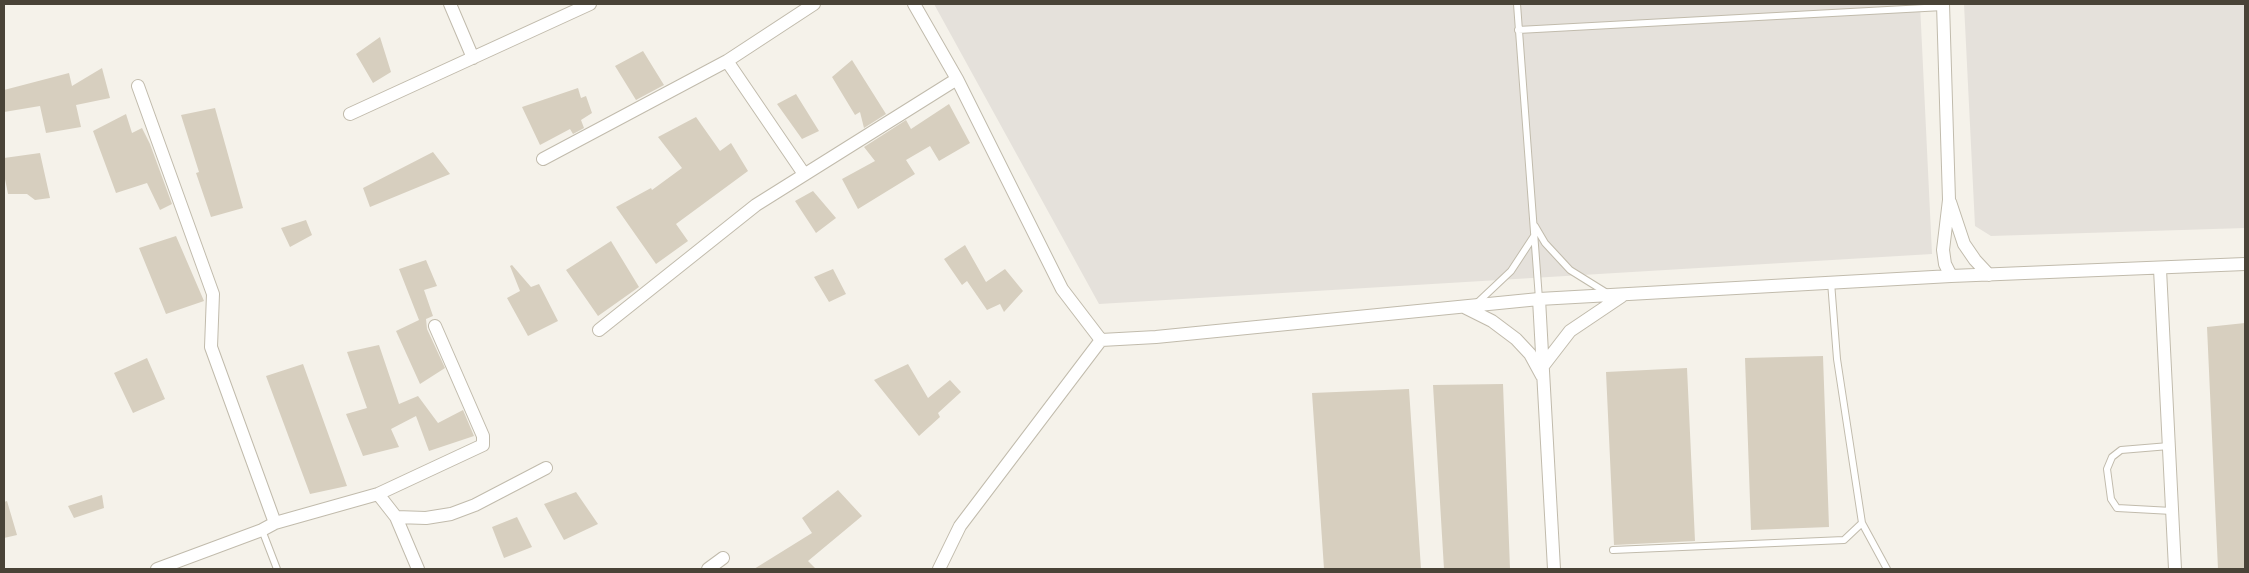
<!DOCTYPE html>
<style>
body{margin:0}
#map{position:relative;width:2249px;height:573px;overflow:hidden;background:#f5f2ea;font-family:"Work Sans",sans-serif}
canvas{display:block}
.frame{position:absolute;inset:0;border:5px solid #494337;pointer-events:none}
</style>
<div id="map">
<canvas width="2249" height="573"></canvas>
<div class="frame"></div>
</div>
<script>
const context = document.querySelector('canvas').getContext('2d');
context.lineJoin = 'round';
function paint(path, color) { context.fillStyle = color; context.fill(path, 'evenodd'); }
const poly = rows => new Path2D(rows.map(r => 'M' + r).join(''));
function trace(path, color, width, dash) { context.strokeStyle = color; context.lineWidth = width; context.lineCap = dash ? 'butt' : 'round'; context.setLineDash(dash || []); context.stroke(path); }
const industrial = poly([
 [934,4,1920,4,1932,254,1099,304],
 [1964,4,2245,4,2245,228,1991,236,1975,226]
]);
const building = poly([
 [380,37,391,72,373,83,356,54],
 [643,51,664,85,636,100,615,66],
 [852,60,886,114,864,128,860,112,855,115,832,77],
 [102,68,110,98,76,105,81,127,46,133,40,106,4,112,4,90,69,73,72,86],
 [578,88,581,98,586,96,592,113,581,120,584,128,573,134,570,129,540,145,522,107],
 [796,94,819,131,802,139,777,104],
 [949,104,970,143,939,161,930,146,906,160,915,174,858,209,842,179,875,161,864,147,906,120,911,129],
 [215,108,243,208,211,217,196,173,199,172,181,115],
 [126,114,132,133,142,128,150,144,172,204,160,210,147,183,116,193,93,131],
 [696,117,720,151,731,143,748,171,676,224,688,241,656,264,616,207,651,188,652,190,682,168,658,137],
 [433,152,450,174,370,207,363,188],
 [40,153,50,198,35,200,27,194,8,194,4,174,4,158],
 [813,191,836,218,816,233,795,201],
 [306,220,312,235,290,247,281,228],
 [176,236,204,301,166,314,139,248],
 [611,241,639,287,598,316,566,270],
 [965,245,986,282,1005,269,1023,291,1004,312,1000,304,987,310,967,281,962,285,944,259],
 [426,260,437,286,424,290,433,316,426,319,427,329,445,368,420,384,396,331,419,320,399,269],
 [512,265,531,287,539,284,558,321,528,336,507,298,520,291,510,266],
 [833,269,846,294,829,302,814,277],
 [2245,323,2245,568,2218,569,2207,327],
 [379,345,399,404,418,396,438,423,463,410,474,436,429,451,416,416,391,429,399,447,363,456,346,414,367,408,347,352],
 [1823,356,1829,527,1751,530,1745,358],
 [147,358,165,399,133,413,114,373],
 [303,364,347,486,310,494,266,376],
 [908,364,928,398,950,380,961,392,938,413,940,417,919,436,874,380],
 [1687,368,1695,541,1614,545,1606,372],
 [1503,384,1510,569,1444,569,1433,385],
 [1409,389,1421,569,1324,569,1312,393],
 [838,490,862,516,808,561,816,569,754,569,812,533,802,518],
 [576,492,598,524,564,540,544,504],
 [102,495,104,508,74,518,68,506],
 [7,501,17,535,4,538,4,502],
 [517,517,532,547,504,558,492,527]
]);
const lane = poly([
 [1517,4,1539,299],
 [1518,30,1943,7],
 [1535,226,1545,243,1570,270,1607,293],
 [1476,304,1511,271,1534,236],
 [2169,446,2121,450,2112,457,2107,469,2111,499,2117,508,2172,511],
 [1862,523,1887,569],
 [262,530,277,569],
 [1613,550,1844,540,1862,523,1837,359,1831,282]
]);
const street = poly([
 [450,4,473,58],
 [914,4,957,79,1062,289,1101,340],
 [1943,4,1949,200,1943,250,1945,264,1951,276],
 [727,61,804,174],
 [138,86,213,294,211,347,275,523],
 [350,114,590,4],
 [543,159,727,61,814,4],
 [1950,202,1964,244,1975,260,1989,275],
 [2160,269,2175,569],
 [1539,299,1554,569],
 [1464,307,1492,321,1516,339,1530,354,1542,376],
 [599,330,756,205,957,79],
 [1101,340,1156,337,1539,299,1951,276,2245,264],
 [1543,366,1570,331,1622,296],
 [378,494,396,517,418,569],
 [396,517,426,518,451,514,475,505,546,468],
 [157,569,262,530,275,523,378,494,483,445,483,436,435,326],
 [708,569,723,558],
 [939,569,960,526,1101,340]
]);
paint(industrial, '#e5e1db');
paint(building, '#d7cfbf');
trace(lane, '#c1bbac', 8);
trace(street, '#c1bbac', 14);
trace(lane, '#fff', 6);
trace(street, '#fff', 12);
</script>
